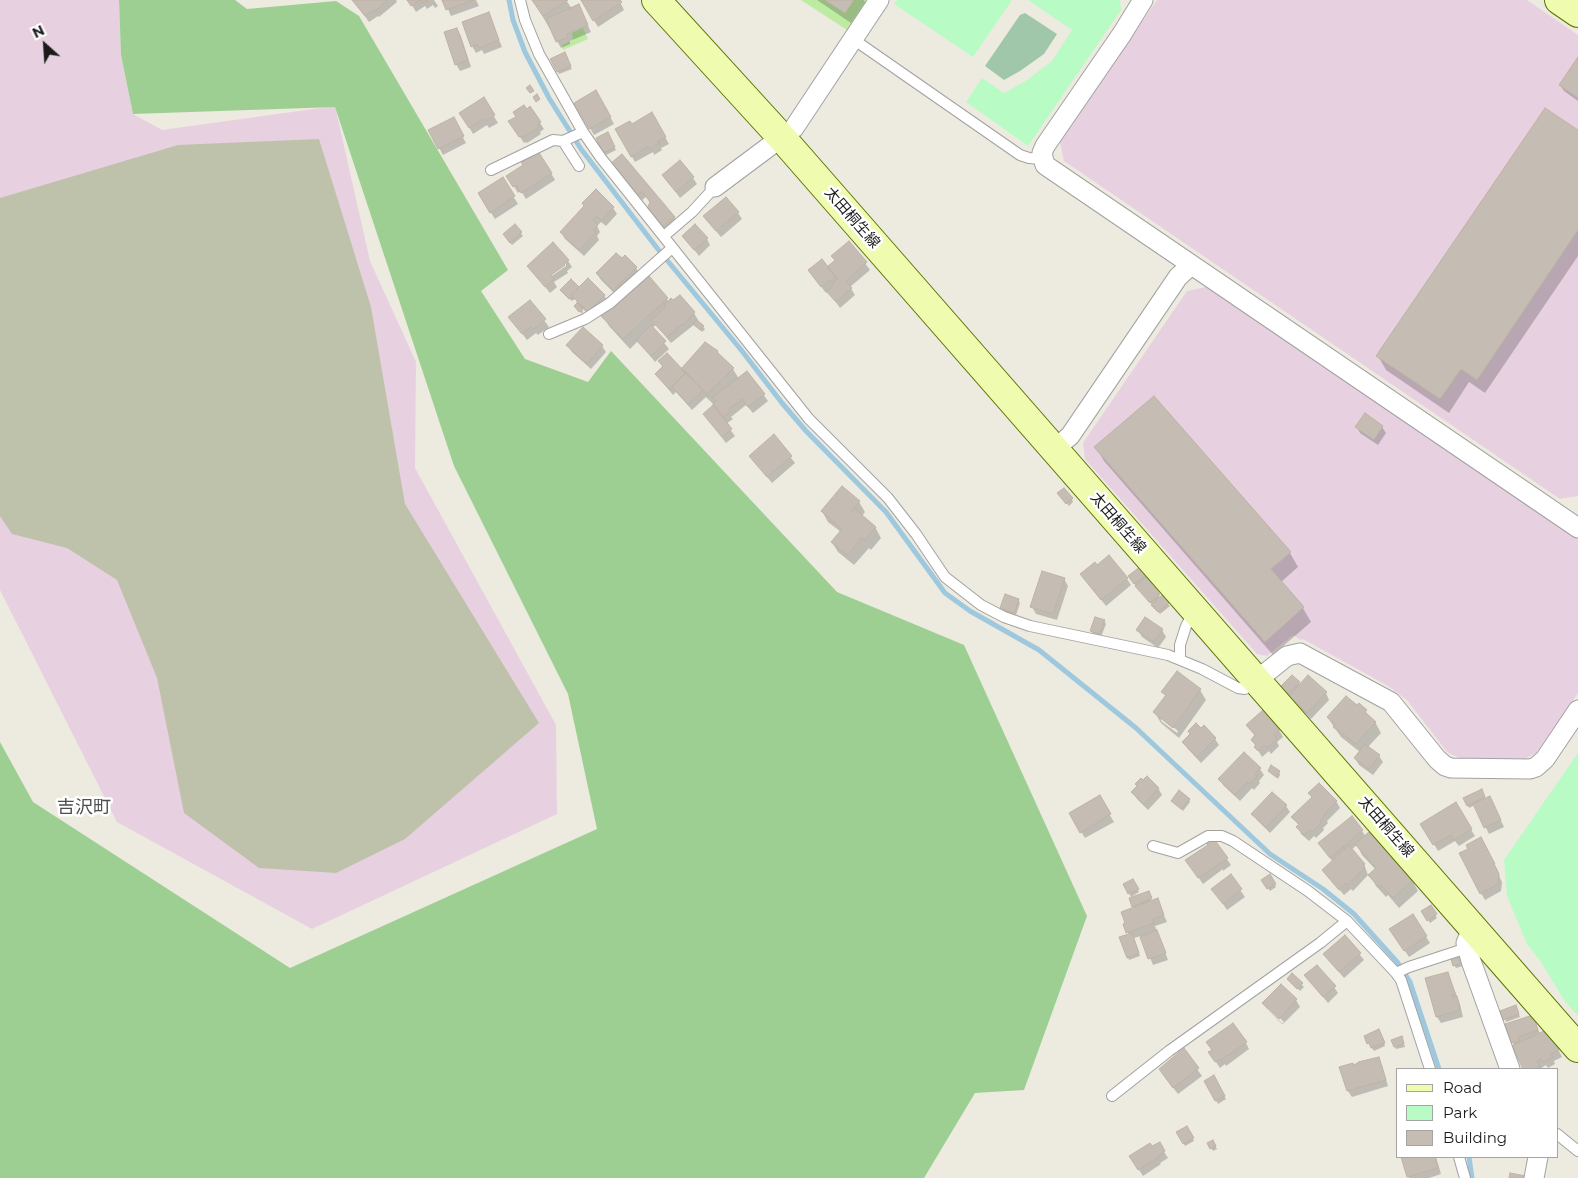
<!DOCTYPE html>
<meta charset="utf-8">
<style>
body{margin:0}
#map{position:relative;width:1578px;height:1178px;overflow:hidden;background:#edeae0;font-family:Montserrat,sans-serif}
canvas{display:block}
.legend{position:absolute;left:1396px;top:1068px;width:162px;height:90px;box-sizing:border-box;background:#fff;border:1px solid #a4a4a4;margin:0;padding:6px 9px;list-style:none;font-size:15px;color:#1b1b1b}
.legend li{display:flex;align-items:center;gap:10px;height:25px}
.legend b{width:25px;border:1px solid #a4a4a4}
.north{position:absolute;left:20px;top:20px;width:50px;height:50px;-webkit-text-stroke:4px #fff;paint-order:stroke;rotate:334deg;font-size:14px;font-weight:700;line-height:20px;text-align:center;color:#1b1b1b}
.north::after{content:'';display:block;margin:auto;width:18px;height:22px;background:#1b1b1b;clip-path:polygon(50% 0,100% 100%,50% 72%,0 100%)}
</style>
<div id="map">
<canvas width="1578" height="1178"></canvas>
<ul class="legend">
<li><b style="height:6px;background:#effcaf"></b>Road</li>
<li><b style="height:14px;background:#b9fbc5"></b>Park</li>
<li><b style="height:14px;background:#c5bdb3"></b>Building</li>
</ul>
<div class="north">N</div>
</div>
<script>
const context = document.querySelector('canvas').getContext('2d');
context.lineJoin = 'round';
function paint(path, color) { context.fillStyle = color; context.fill(path, 'evenodd'); }
const poly = rows => new Path2D(rows.map(r => 'M' + r).join(''));
function trace(path, color, width, dash) { context.strokeStyle = color; context.lineWidth = width; context.lineCap = dash ? 'butt' : 'round'; context.setLineDash(dash || []); context.stroke(path); }
function label(font, color, halo, rows, align = 'center') {
  context.font = font + ' Montserrat,"Noto Sans JP",sans-serif'; context.lineWidth = 5; context.setLineDash([]); context.textBaseline = 'middle'; context.strokeStyle = halo; context.fillStyle = color; for (const [text, x, y, turn = 0] of rows) {
    context.save(); context.translate(x, y); context.rotate((+turn || 0) * Math.PI / 180); context.textAlign = isNaN(turn) ? turn : align; if (halo) context.strokeText(text, 0, 0); context.fillText(text, 0, 0); context.restore();
  }
}
const industrial = poly([
 [0,0,119,0,121,55,133,114,162,130,335,106,370,261,416,362,415,468,556,725,557,814,312,929,117,822,0,590],
 [1157,0,1527,0,1578,35,1578,496,1560,499,1064,161,1060,142],
 [1206,287,1578,539,1578,693,1536,753,1525,759,1459,758,1447,752,1407,700,1388,686,1303,639,1301,640,1293,635,1267,656,1257,654,1085,459,1083,443,1187,291]
]);
const construction = poly([
 [319,139,371,307,405,504,539,723,405,839,336,873,259,868,184,813,157,678,117,580,67,548,12,534,0,516,0,198,178,145]
]);
const grass = poly([
 [801,0,871,0,850,32],
 [583,28,588,39,563,50,562,45,573,40,572,33]
]);
const forest = poly([
 [119,0,235,0,247,9,336,1,359,16,508,270,481,291,525,359,588,382,611,351,837,592,964,645,1087,916,1024,1090,975,1093,924,1178,0,1178,0,742,33,802,290,968,597,829,568,694,454,466,335,107,133,114,121,55]
]);
const cemetery = poly([
 [1025,13,1057,34,1044,54,1020,71,1004,80,985,66,1020,15]
]);
const park = poly([
 [897,0,1012,0,973,57,894,4],
 [1028,0,1120,0,1121,10,1028,146,966,102,982,78,1004,93,1027,80,1052,61,1072,30],
 [1578,753,1578,1016,1564,1000,1541,962,1527,944,1507,896,1504,860]
]);
const shadow = poly([
 [353,0,396,0,397,2,379,17,378,16,369,22],
 [409,0,434,0,438,6,435,8,433,5,427,9,425,6,416,12],
 [444,0,476,0,479,6,451,16],
 [533,0,566,0,572,9,581,11,591,32,570,41,570,44,561,48],
 [584,0,619,0,624,10,598,27,582,1],
 [817,0,864,0,865,2,851,23],
 [488,13,502,47,484,54,482,50,476,53,472,46],
 [457,29,461,36,471,67,460,71,456,64],
 [564,54,572,69,559,74,552,59],
 [1578,59,1578,101,1564,91,1560,85],
 [596,92,614,124,594,135,576,104],
 [483,99,498,123,489,128,487,125,473,134,461,113],
 [530,108,544,129,540,132,541,134,527,143,526,142,524,143,514,128,517,117],
 [652,114,669,144,661,148,662,150,654,155,653,152,635,162,617,130,632,125],
 [457,126,466,143,443,155,430,131],
 [1578,132,1578,256,1485,393,1469,382,1449,413,1386,370,1378,356],
 [607,134,616,150,606,155,598,139],
 [613,164,674,217,677,224,667,233,653,216,651,203,646,197,642,200],
 [551,173,555,180,526,199,521,191,518,193,508,176],
 [663,175,693,178,697,184,680,198],
 [502,179,518,204,495,219,483,200],
 [613,208,617,214,606,226,601,222,597,226,600,232,597,236,599,240,584,256,565,239,561,232],
 [738,213,742,219,721,237,709,223],
 [515,225,523,236,512,245,506,238],
 [684,237,707,239,710,245,699,256],
 [849,242,870,270,850,287,855,295,840,308,828,291,826,293,809,271,828,267,836,261],
 [568,261,572,267,567,271,568,273,554,282,557,287,550,293,528,266],
 [566,263,566,266,546,280,545,278],
 [636,267,639,274,617,296,601,280,597,274],
 [649,277,669,302,673,302,680,296,694,313,698,320,697,321,705,329,702,332,695,324,671,343,656,325,652,328,669,349,655,362,638,341,630,349,609,326,603,316],
 [578,288,604,295,608,302,592,318,581,307,583,312,582,314,576,306,578,304,575,299,572,301,563,293],
 [530,301,549,327,538,335,536,333,527,340,510,317],
 [583,329,602,346,606,352,591,369,572,352,568,346],
 [717,352,733,369,739,379,747,373,768,401,753,413,746,405,731,417,733,419,726,424,735,436,726,443,704,414,714,405,706,397,692,410,676,392,673,395,656,374,663,368,659,361,682,370],
 [1357,427,1382,427,1386,433,1378,445,1360,433],
 [774,436,795,463,772,483,750,456],
 [1096,447,1290,553,1298,567,1281,582,1303,608,1311,622,1273,655,1104,461],
 [1061,496,1072,499,1073,502,1069,506],
 [859,502,865,512,862,516,875,527,881,538,871,550,869,548,854,565,838,552,832,542,841,532,828,522,822,511],
 [1097,567,1127,579,1131,585,1106,606,1081,574],
 [1146,574,1147,577,1145,579,1161,598,1170,606,1160,614,1131,580],
 [1064,579,1068,586,1057,620,1036,614,1032,607],
 [1018,600,1020,603,1016,615,1003,611,1001,608],
 [1104,621,1106,624,1101,637,1093,634,1091,631],
 [1138,630,1162,630,1166,637,1158,648,1142,637],
 [1299,683,1300,686,1326,693,1329,700,1311,719,1294,703,1282,687],
 [1200,690,1206,700,1179,738,1161,723,1155,713,1166,697,1163,692],
 [1161,717,1178,731,1177,733,1161,721],
 [1359,705,1375,722,1381,733,1368,747,1379,756,1383,762,1373,775,1359,765,1355,758,1360,752,1341,737,1328,718,1357,707],
 [1262,712,1279,730,1283,737,1277,742,1279,746,1271,754,1269,751,1262,757,1252,740,1256,737,1247,725],
 [1204,727,1215,739,1219,745,1201,763,1187,748,1184,742,1191,734],
 [1260,769,1264,775,1259,781,1260,783,1254,790,1252,788,1240,801,1223,785,1220,779],
 [1269,771,1279,772,1280,775,1278,779],
 [1138,787,1158,788,1162,795,1148,810,1137,799,1133,793],
 [1481,791,1485,799,1493,804,1504,827,1489,834,1475,805,1469,808,1465,798],
 [1310,794,1336,801,1340,808,1327,821,1328,823,1323,828,1324,830,1316,838,1314,836,1309,841,1301,834,1298,827,1299,826,1293,817,1313,798],
 [1099,797,1114,822,1085,838,1070,814],
 [1189,799,1190,802,1183,811,1172,801],
 [1455,804,1475,836,1459,846,1455,841,1438,851,1422,824],
 [1286,806,1290,812,1270,833,1257,820,1253,814],
 [1362,831,1366,837,1412,880,1418,891,1399,908,1388,895,1386,897,1376,886,1370,875,1376,870,1362,855,1357,845,1351,850,1364,864,1368,875,1353,891,1351,889,1344,895,1323,870,1333,862,1319,844],
 [1480,839,1498,871,1497,872,1502,882,1501,891,1485,900,1481,893,1469,849],
 [1214,840,1231,865,1223,871,1223,869,1203,884,1191,867],
 [1230,876,1245,897,1227,910,1217,895],
 [1270,876,1276,887,1270,891,1263,880],
 [1132,880,1139,892,1131,897,1125,884],
 [1150,895,1152,901,1157,900,1167,922,1155,926,1168,960,1153,965,1141,936,1134,938,1140,956,1129,960,1128,957,1129,935,1125,925,1135,908,1134,906],
 [1430,907,1437,918,1430,923,1423,911],
 [1412,915,1430,943,1409,957,1395,936],
 [1345,936,1364,960,1344,978,1324,954],
 [1460,958,1463,966,1456,968,1454,965],
 [1448,973,1460,1004,1463,1017,1441,1023,1437,1017,1426,979],
 [1292,975,1304,987,1300,991,1288,979],
 [1306,976,1334,987,1338,993,1328,1003],
 [1281,986,1296,1000,1300,1007,1283,1024,1268,1010,1282,1024,1284,1022,1267,1006,1267,1009,1264,1004],
 [1517,1009,1520,1017,1506,1022,1505,1019],
 [1533,1016,1540,1034,1550,1039,1556,1045,1562,1057,1554,1061,1555,1064,1548,1068,1546,1065,1540,1069,1524,1069,1514,1047,1507,1025],
 [1380,1034,1385,1046,1374,1051,1368,1043],
 [1403,1041,1405,1047,1396,1049,1395,1047],
 [1246,1043,1249,1049,1226,1066,1225,1064,1220,1068,1214,1059,1213,1051],
 [1183,1050,1202,1076,1178,1094,1164,1076],
 [1378,1059,1382,1065,1388,1086,1352,1097,1348,1091,1353,1066],
 [1213,1077,1226,1099,1218,1104,1205,1081],
 [1187,1128,1194,1141,1185,1146,1178,1132],
 [1213,1141,1217,1149,1213,1151,1209,1144],
 [1159,1144,1168,1158,1160,1163,1161,1164,1143,1176,1130,1156],
 [1402,1157,1436,1157,1441,1174,1429,1178,1409,1178]
]);
const stream = poly([
 [509,0,513,20,525,52,549,98,581,149,657,248,742,351,782,403,806,431,886,512,945,593,970,611,1039,650,1136,728,1270,854,1323,889,1354,914,1398,963,1410,982,1439,1069],
 [1469,1157,1472,1178]
]);
const building = poly([
 [352,0,388,0,374,12,373,10,365,16,352,0],
 [407,0,428,0,422,3,420,0,411,6,407,0],
 [442,0,474,0,446,10,442,0],
 [532,0,568,0,543,16,532,0],
 [581,0,620,0,622,2,593,21,581,0],
 [825,0,854,0,845,13,825,0],
 [579,4,588,25,567,34,568,37,556,42,546,19,579,4],
 [489,12,499,40,479,48,477,44,471,47,462,22,489,12],
 [457,28,468,60,455,65,444,32,457,28],
 [565,52,571,66,557,72,550,59,565,52],
 [1578,57,1578,98,1559,85,1578,57],
 [530,85,534,91,530,93,526,88,530,85],
 [596,90,611,117,589,129,574,103,596,90],
 [537,94,540,99,536,102,533,97,537,94],
 [484,97,495,115,485,122,483,119,469,128,459,113,484,97],
 [524,105,527,109,530,106,541,122,537,125,539,127,523,137,521,136,519,137,508,121,516,117,513,112,524,105],
 [1545,108,1578,130,1578,230,1477,380,1461,369,1440,399,1376,356,1545,108],
 [652,112,666,137,658,141,659,143,650,149,648,146,631,157,615,129,630,121,632,124,652,112],
 [454,117,464,136,438,149,428,130,454,117],
 [608,132,615,147,603,153,596,138,608,132],
 [538,151,552,173,521,193,516,185,513,187,506,176,523,165,521,162,538,151],
 [622,154,675,217,662,227,647,209,650,202,642,191,638,195,611,163,622,154],
 [680,160,694,177,676,192,662,175,680,160],
 [503,177,515,196,490,213,478,193,503,177],
 [596,189,614,207,601,220,597,216,593,220,598,225,593,230,596,232,579,250,560,232,584,206,582,203,596,189],
 [726,197,739,212,716,231,703,216,726,197],
 [515,224,522,232,510,243,503,234,515,224],
 [695,224,708,238,694,250,682,236,695,224],
 [849,241,867,262,846,281,852,288,836,302,827,292,833,286,832,284,837,279,827,267,835,260,831,256,849,241],
 [553,242,569,260,564,264,565,265,551,275,554,279,545,287,527,266,553,242],
 [616,253,622,258,625,255,637,267,613,290,596,273,616,253],
 [822,259,836,277,830,282,829,280,821,287,808,270,822,259],
 [649,276,668,298,623,339,601,316,649,276],
 [588,278,605,295,588,312,571,295,588,278],
 [571,279,579,287,571,295,573,297,569,299,560,290,571,279],
 [680,295,695,312,682,326,682,324,667,337,651,320,666,307,664,305,671,298,673,300,680,295],
 [530,300,546,319,534,329,531,327,522,334,508,317,530,300],
 [577,303,583,309,579,312,574,306,577,303],
 [697,320,704,326,700,330,693,324,697,320],
 [651,325,666,341,651,356,636,340,651,325],
 [583,327,603,345,587,364,566,345,583,327],
 [705,342,718,351,717,352,734,368,707,394,681,369,705,342],
 [667,353,686,373,669,389,655,374,663,366,658,361,667,353],
 [747,371,765,394,748,407,742,399,729,409,730,412,723,417,713,404,716,401,713,397,747,371],
 [686,372,703,390,688,404,672,387,686,372],
 [1154,396,1291,552,1271,569,1304,607,1265,642,1094,447,1154,396],
 [713,405,732,429,722,437,703,414,713,405],
 [1365,413,1383,426,1374,440,1355,427,1365,413],
 [774,434,792,456,767,477,749,456,774,434],
 [842,486,860,501,851,512,855,509,876,527,865,540,862,538,847,555,831,542,842,529,821,511,842,486],
 [1064,488,1073,498,1066,504,1057,493,1064,488],
 [1109,555,1128,578,1101,600,1080,574,1095,562,1097,565,1109,555],
 [1141,566,1147,574,1134,584,1128,576,1141,566],
 [1042,571,1065,578,1053,614,1030,607,1042,571],
 [1146,577,1160,594,1150,603,1135,586,1146,577],
 [1005,594,1019,599,1014,613,1000,608,1005,594],
 [1163,594,1170,602,1158,612,1151,605,1163,594],
 [1095,617,1105,620,1099,634,1090,631,1095,617],
 [1145,617,1163,629,1154,642,1136,630,1145,617],
 [1177,671,1201,689,1173,728,1153,712,1166,695,1161,692,1177,671],
 [1292,675,1300,682,1288,694,1280,687,1292,675],
 [1308,675,1327,692,1307,713,1289,696,1308,675],
 [1346,696,1357,705,1359,703,1367,710,1365,712,1376,722,1356,744,1333,727,1335,725,1327,717,1346,696],
 [1263,710,1280,729,1274,735,1277,739,1267,748,1265,745,1258,751,1254,747,1256,745,1251,740,1255,735,1246,725,1263,710],
 [1196,723,1201,728,1204,725,1216,738,1197,757,1182,742,1190,734,1188,731,1196,723],
 [1365,744,1380,755,1369,769,1354,758,1365,744],
 [1244,752,1261,768,1255,774,1257,776,1250,784,1247,782,1235,795,1218,779,1244,752],
 [1271,765,1280,771,1276,777,1268,771,1271,765],
 [1147,776,1159,788,1144,804,1131,792,1137,786,1135,784,1141,778,1143,780,1147,776],
 [1319,783,1337,801,1324,814,1325,815,1320,821,1322,822,1312,832,1310,830,1304,835,1296,827,1299,824,1291,817,1312,797,1308,793,1319,783],
 [1482,789,1485,797,1467,806,1463,798,1482,789],
 [1179,790,1190,799,1181,809,1171,801,1179,790],
 [1272,792,1287,805,1266,827,1251,814,1272,792],
 [1100,795,1111,814,1080,833,1069,813,1100,795],
 [1490,796,1501,820,1484,828,1473,804,1490,796],
 [1456,802,1472,829,1454,840,1451,835,1433,845,1420,824,1456,802],
 [1352,816,1363,830,1330,858,1318,843,1352,816],
 [1370,831,1413,880,1393,898,1381,885,1379,887,1368,875,1376,868,1355,844,1370,831],
 [1481,837,1495,864,1494,864,1499,874,1498,884,1480,894,1459,853,1468,849,1466,845,1481,837],
 [1214,839,1228,858,1198,878,1185,860,1208,845,1207,844,1214,839],
 [1349,845,1365,864,1363,865,1365,867,1348,885,1346,883,1339,890,1322,870,1349,845],
 [1231,874,1242,889,1223,904,1211,889,1231,874],
 [1270,874,1276,884,1267,889,1261,880,1270,874],
 [1133,879,1139,889,1128,894,1123,884,1133,879],
 [1149,891,1152,898,1132,907,1129,898,1149,891],
 [1158,898,1164,915,1153,919,1154,923,1126,933,1123,924,1125,923,1121,912,1158,898],
 [1431,905,1437,914,1427,921,1421,911,1431,905],
 [1413,914,1427,936,1404,951,1389,929,1413,914],
 [1157,930,1166,953,1148,959,1140,937,1157,930],
 [1132,933,1139,953,1127,958,1119,937,1132,933],
 [1345,935,1361,953,1339,972,1323,954,1345,935],
 [1460,956,1462,963,1453,966,1451,959,1460,956],
 [1317,965,1336,986,1323,997,1304,975,1317,965],
 [1448,972,1455,994,1451,995,1452,997,1457,996,1460,1010,1436,1017,1425,978,1448,972],
 [1292,973,1303,983,1297,989,1287,979,1292,973],
 [1281,984,1297,999,1279,1019,1262,1003,1281,984],
 [1516,1005,1519,1014,1503,1020,1500,1011,1516,1005],
 [1533,1015,1538,1030,1518,1037,1519,1041,1511,1043,1505,1024,1533,1015],
 [1233,1023,1247,1042,1221,1060,1220,1059,1215,1062,1208,1052,1212,1050,1206,1042,1233,1023],
 [1379,1029,1385,1043,1371,1048,1369,1043,1367,1044,1364,1036,1379,1029],
 [1546,1030,1550,1037,1552,1036,1559,1050,1551,1054,1553,1057,1543,1062,1541,1059,1537,1061,1540,1067,1536,1069,1523,1069,1512,1046,1546,1030],
 [1402,1036,1404,1044,1394,1047,1391,1040,1402,1036],
 [1184,1048,1199,1068,1173,1088,1159,1069,1184,1048],
 [1379,1057,1386,1080,1347,1091,1339,1067,1353,1063,1353,1065,1358,1063,1358,1062,1379,1057],
 [1214,1075,1225,1096,1215,1101,1204,1081,1214,1075],
 [1187,1126,1194,1138,1183,1144,1176,1132,1187,1126],
 [1213,1140,1216,1146,1210,1149,1207,1143,1213,1140],
 [1160,1142,1165,1151,1158,1156,1159,1157,1138,1170,1129,1156,1150,1143,1152,1146,1160,1142],
 [1401,1157,1435,1157,1438,1168,1407,1177,1401,1157],
 [1510,1173,1531,1177,1531,1178,1509,1178,1510,1173]
]);
const lane = poly([
 [520,0,525,20,539,54,583,132,601,158,809,419,888,498,916,534,945,577,981,605,1004,617,1030,626,1168,655,1202,669,1238,688,1245,689,1256,681],
 [853,39,1020,155,1029,158,1042,159],
 [563,141,583,132],
 [491,170,553,140,563,141,579,166],
 [664,236,692,212,715,187],
 [549,334,585,319,610,303,672,248],
 [1180,660,1180,645,1186,626,1194,611],
 [1153,846,1178,853,1208,836,1222,836,1233,841,1308,891,1347,921,1396,973,1401,980,1430,1069],
 [1396,973,1409,967,1467,948],
 [1112,1096,1169,1051,1320,943,1347,921],
 [1557,1134,1578,1151],
 [1459,1157,1465,1178]
]);
const street = poly([
 [1143,0,1122,34,1045,146,1042,153,1045,165,1578,528],
 [715,187,794,128,879,0],
 [1054,449,1070,436,1178,277,1191,265],
 [1257,680,1287,656,1300,653,1391,702,1437,759,1445,766,1451,768,1530,769,1536,767,1545,759,1578,710],
 [1473,927,1466,943,1471,961,1510,1069],
 [1534,1178,1538,1157]
]);
const secondary = poly([
 [656,0,782,138,1578,1048],
 [1559,0,1578,13]
]);
const streetNames = [
 ["太田桐生線",852,218,49],
 ["太田桐生線",1118,523,49],
 ["太田桐生線",1386,827,49]
];
const quarterNames = [
 ["吉沢町",84,808]
];
paint(industrial, '#e7d1e0');
paint(construction, '#bfc2ab');
paint(grass, '#beeba2');
paint(forest, '#9dcf92');
paint(cemetery, '#a0c7aa');
paint(park, '#b9fbc5');
paint(shadow, '#0003');
trace(stream, '#9dc8de', 5);
paint(building, '#c5bdb3');
trace(building, '#bfb2a2', 1);
trace(lane, '#a2a2a2', 12);
trace(street, '#a2a2a2', 21);
trace(secondary, '#5b7400', 30);
trace(lane, '#fff', 10);
trace(street, '#fff', 19);
trace(secondary, '#effcaf', 28);
label('15px', '#1b1b1b', '#fff', streetNames);
label('18px', '#4e4e4e', '#fff', quarterNames);
</script>
